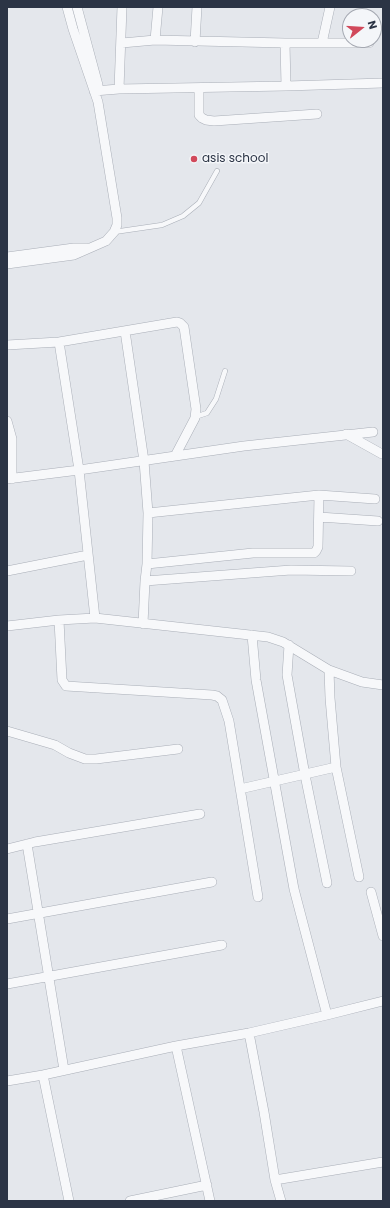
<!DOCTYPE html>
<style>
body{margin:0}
#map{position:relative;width:390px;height:1208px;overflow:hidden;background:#e4e7ec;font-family:Poppins,sans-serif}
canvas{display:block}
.frame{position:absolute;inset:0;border:8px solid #2b3445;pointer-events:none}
.north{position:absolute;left:342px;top:8px;width:40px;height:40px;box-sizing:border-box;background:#f4f6f9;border:1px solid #a4a8b1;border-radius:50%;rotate:73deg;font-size:11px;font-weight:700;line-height:16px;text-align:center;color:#2b3445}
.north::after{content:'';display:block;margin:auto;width:14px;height:18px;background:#d1495b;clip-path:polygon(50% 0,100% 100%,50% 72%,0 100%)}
</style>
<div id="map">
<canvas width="390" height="1208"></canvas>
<div class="frame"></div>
<div class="north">N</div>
</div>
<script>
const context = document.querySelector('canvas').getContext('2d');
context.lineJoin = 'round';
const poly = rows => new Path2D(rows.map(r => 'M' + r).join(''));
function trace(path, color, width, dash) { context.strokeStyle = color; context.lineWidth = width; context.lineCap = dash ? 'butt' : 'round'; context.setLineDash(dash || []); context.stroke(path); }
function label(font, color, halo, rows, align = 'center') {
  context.font = font + ' Poppins,sans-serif'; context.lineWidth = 3; context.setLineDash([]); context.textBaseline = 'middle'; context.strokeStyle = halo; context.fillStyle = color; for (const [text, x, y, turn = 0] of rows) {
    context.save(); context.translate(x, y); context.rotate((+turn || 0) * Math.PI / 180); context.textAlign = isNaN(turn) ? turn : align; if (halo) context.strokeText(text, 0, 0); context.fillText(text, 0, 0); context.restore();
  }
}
const service = poly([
 [114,232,162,225,183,216,199,203,217,171],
 [195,417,207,413,216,399,225,371]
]);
const minor = poly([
 [77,7,98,85],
 [155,40,158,7],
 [195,42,197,7],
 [122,43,155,40,285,43,369,43],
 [285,43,286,86],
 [322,43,330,7],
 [199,88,199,115,202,118,206,120,214,121,317,114],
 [119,89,122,7],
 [94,91,119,89,286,86,383,83],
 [7,257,74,248,87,248],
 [7,264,74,255,106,241,114,232,117,225,117,218,98,102,73,29,67,7],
 [125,331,144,461,148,513,147,564,145,581,143,624],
 [59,342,79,470,95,618],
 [7,345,59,342,177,322,180,323,184,327,196,409,195,418,175,456],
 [7,421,12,439,12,479],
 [346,434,382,454],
 [7,479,79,470,244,446,373,432],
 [148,513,319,495],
 [319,517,378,521],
 [147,564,253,553,314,553,316,551,318,547,319,495,375,499],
 [7,571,88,555],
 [145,581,291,570,351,571],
 [59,620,62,680,66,686,212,695,217,696,222,700,229,721,258,897],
 [7,626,59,620,95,618,268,637,283,642,329,670,362,682,383,685],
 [252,635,256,680,294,889,327,1015],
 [289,645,287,675,305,775,327,883],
 [329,670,330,698,336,767,359,877],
 [7,731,55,745,69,753,85,759,96,759,178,749],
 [240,789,336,767],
 [27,844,64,1070],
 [7,849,35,842,200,814],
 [371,892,383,936],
 [7,919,212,882],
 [7,984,222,945],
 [249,1033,264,1112,275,1180,281,1201],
 [176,1046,210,1201],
 [43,1075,69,1201],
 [7,1081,43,1075,176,1046,249,1033,327,1015,383,1001],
 [275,1180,383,1162],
 [130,1201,207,1185]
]);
const markers = [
 [194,159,4,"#d1495b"]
];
const poiNames = [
 ["asis school",202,159]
];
trace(service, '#a9aeb7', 5.5);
trace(minor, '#a9aeb7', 10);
trace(service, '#f7f8fa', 4.5);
trace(minor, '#f7f8fa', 9);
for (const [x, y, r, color] of markers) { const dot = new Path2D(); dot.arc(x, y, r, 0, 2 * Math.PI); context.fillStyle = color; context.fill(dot); trace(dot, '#f4f6f9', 1.5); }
label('12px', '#2b3445', '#f4f6f9', poiNames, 'left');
</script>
